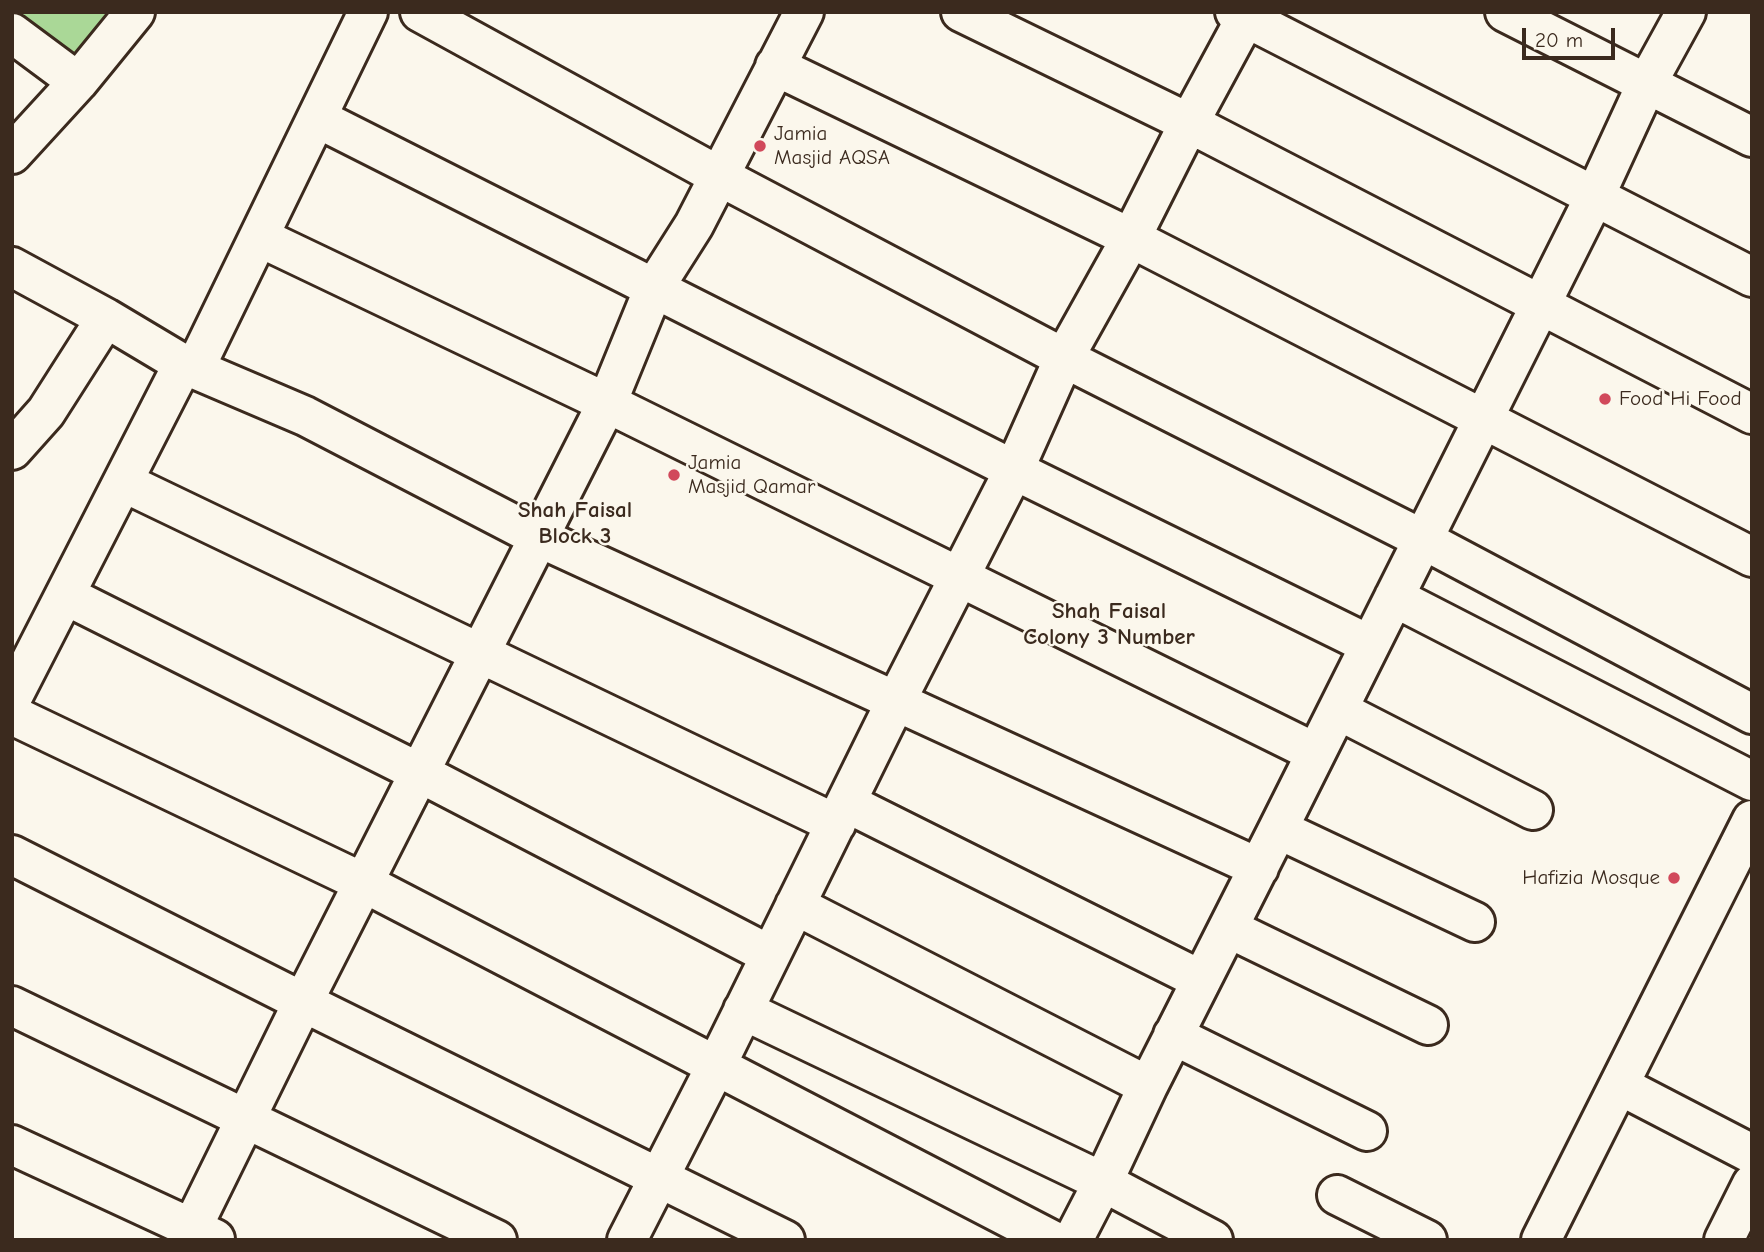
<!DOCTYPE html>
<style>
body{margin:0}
#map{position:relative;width:1764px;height:1252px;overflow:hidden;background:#fbf7ec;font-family:"Comic Neue",sans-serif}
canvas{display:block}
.frame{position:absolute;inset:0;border:14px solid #3b2a1e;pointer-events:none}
.scale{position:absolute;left:1522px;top:28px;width:93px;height:32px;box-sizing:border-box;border:4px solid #3b2a1e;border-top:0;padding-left:9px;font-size:21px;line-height:24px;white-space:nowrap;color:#3b2a1e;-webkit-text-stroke:5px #fbf7ec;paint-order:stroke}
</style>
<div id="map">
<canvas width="1764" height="1252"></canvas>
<div class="frame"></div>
<div class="scale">20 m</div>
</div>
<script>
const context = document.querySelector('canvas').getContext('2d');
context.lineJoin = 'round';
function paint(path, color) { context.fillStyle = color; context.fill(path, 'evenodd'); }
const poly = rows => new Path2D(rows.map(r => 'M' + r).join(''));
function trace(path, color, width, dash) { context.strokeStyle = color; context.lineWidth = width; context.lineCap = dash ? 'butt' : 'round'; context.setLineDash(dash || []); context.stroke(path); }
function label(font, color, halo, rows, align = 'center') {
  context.font = font + ' "Comic Neue",sans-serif'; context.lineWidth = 5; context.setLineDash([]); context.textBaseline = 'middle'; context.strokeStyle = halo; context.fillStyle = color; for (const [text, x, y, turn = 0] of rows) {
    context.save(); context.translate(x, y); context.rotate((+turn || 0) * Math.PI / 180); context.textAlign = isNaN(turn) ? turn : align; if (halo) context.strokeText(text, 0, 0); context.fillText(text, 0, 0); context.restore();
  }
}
const green = poly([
 [16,12,121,12,82,60]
]);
const minor = poly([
 [420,12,719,176,1064,358,1422,539,1752,714],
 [961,12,1189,123,1752,414],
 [1235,12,1752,277],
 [1505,12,1752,137],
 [12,33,78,82],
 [775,66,1131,238,1752,557],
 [317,118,1014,470,1370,645],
 [12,154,78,82,135,12],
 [259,237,607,403,1316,753],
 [12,267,106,318,183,364,305,416,538,537,1259,868],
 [195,368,368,12],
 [12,450,46,412,106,318],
 [123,482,836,824],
 [65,595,420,773,770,955],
 [1394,597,1752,781],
 [12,698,183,364],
 [1338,710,1533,810],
 [12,715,364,883,1052,1240],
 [847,803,1201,980],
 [1278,829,1475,922],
 [12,855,303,1002,785,1240],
 [795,905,1148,1086],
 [1228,928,1428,1025],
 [12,1006,497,1240],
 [743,1010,1103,1182,1213,1240],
 [1173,1035,1367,1131],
 [1619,1085,1752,1154],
 [12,1145,215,1239],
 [1337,1195,1427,1240],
 [186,1240,303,1002,607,403,654,288,694,225,804,12],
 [627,1240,716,1066,896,701,1014,470,1064,358,1131,238,1189,123,1249,12],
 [1073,1240,1103,1182,1148,1086,1278,829,1595,196,1647,83,1686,12],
 [1541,1240,1752,820],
 [1724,1240,1752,1184]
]);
const markers = [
 [760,146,7,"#d1495b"],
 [1605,399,7,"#d1495b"],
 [674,475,7,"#d1495b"],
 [1674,878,7,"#d1495b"]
];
const poiNames = [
 ["Jamia",774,134],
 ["Masjid AQSA",774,158],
 ["Food Hi Food",1619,399],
 ["Jamia",688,463],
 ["Masjid Qamar",688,487],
 ["Hafizia Mosque",1660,878,"right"]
];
const neighbourhoodNames = [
 ["Shah Faisal",575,510],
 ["Block 3",575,536],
 ["Shah Faisal",1109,611],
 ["Colony 3 Number",1109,637]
];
paint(green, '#aad897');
trace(minor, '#3b2a1e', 44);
trace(minor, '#fbf7ec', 38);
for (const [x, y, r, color] of markers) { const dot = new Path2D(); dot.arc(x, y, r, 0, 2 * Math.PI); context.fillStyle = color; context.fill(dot); trace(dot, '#fbf7ec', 2.5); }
label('21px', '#3b2a1e', '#fbf7ec', poiNames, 'left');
label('bold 23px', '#3b2a1e', '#fbf7ec', neighbourhoodNames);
</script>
